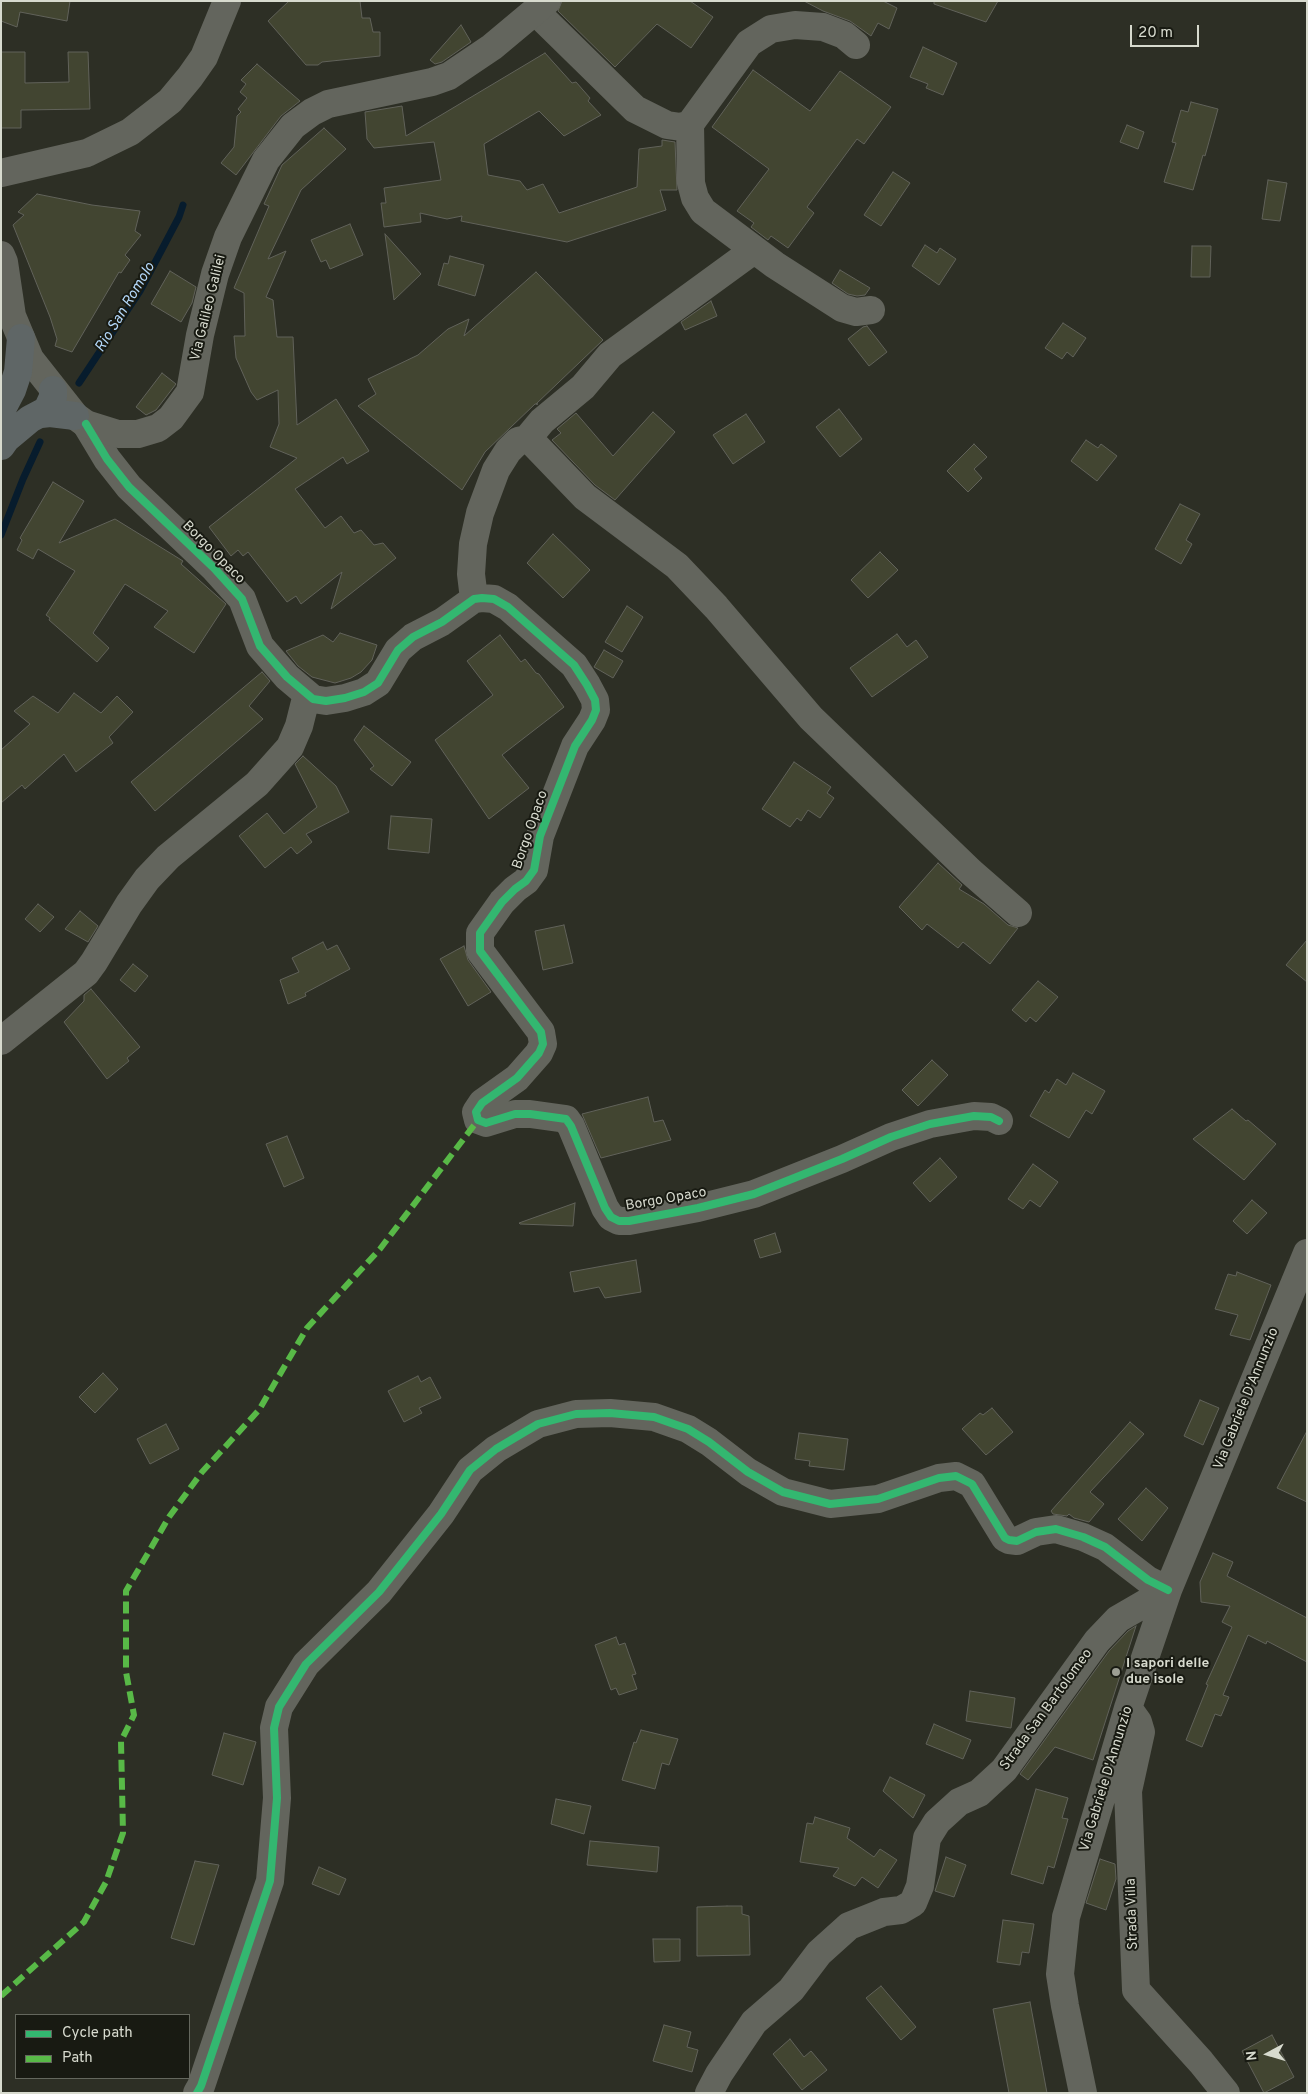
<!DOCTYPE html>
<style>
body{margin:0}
#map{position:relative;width:1308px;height:2094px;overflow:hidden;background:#2d2f25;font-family:Overpass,sans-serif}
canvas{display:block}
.frame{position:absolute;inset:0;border:2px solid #d7dace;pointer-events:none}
.legend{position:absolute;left:15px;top:2014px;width:175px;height:65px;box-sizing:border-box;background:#181a12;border:1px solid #64675d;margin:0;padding:6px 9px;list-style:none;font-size:15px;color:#d7dace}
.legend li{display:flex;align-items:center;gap:10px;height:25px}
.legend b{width:25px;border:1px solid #64675d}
.north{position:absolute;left:1243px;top:2029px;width:50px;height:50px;-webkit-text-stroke:4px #181a12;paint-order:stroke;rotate:264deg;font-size:14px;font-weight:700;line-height:20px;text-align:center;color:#d7dace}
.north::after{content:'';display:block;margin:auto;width:18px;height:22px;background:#d7dace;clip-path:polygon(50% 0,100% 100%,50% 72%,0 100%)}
.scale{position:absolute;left:1130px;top:25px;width:69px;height:22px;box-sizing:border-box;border:2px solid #d7dace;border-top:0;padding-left:6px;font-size:15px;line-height:18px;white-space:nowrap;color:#d7dace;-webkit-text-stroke:4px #181a12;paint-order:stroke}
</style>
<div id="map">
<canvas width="1308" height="2094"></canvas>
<div class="frame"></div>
<ul class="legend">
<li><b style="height:6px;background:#33b770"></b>Cycle path</li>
<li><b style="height:6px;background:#58b947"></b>Path</li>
</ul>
<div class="north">N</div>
<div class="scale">20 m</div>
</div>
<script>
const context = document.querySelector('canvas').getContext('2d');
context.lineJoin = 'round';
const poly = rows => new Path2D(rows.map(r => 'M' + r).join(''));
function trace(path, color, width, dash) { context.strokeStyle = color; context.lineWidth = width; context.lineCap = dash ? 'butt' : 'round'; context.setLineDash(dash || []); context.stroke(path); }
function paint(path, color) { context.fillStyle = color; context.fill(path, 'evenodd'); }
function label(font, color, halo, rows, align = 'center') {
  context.font = font + ' Overpass,sans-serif'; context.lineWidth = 4; context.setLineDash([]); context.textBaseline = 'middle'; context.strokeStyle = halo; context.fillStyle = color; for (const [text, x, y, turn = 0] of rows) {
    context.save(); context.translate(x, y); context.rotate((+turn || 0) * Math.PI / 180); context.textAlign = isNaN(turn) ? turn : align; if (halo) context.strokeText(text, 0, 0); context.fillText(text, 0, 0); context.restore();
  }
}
const stream = poly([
 [79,383,140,291,179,217,183,205],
 [1,535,23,479,40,442]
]);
const building = poly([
 [1,1,70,1,67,21,20,12,17,27,1,21,1,1],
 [289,1,360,1,362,18,370,18,373,32,380,32,380,56,322,62,318,65,306,65,268,21,289,1],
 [562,1,690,1,713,17,691,48,657,24,615,67,558,11,562,1],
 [804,1,883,1,897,8,889,29,878,23,871,36,850,21,823,11,804,1],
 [934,1,998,1,986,22,934,4,934,1],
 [461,25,471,42,442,62,435,64,430,60,461,25],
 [923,47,957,63,943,95,926,88,928,84,910,77,923,47],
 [1,52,25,52,25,83,69,82,68,52,88,52,90,109,21,110,21,128,1,128,1,52],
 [545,53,572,83,576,82,590,98,588,101,601,115,564,136,539,111,484,144,488,175,520,181,527,190,543,184,559,213,637,187,639,149,662,146,662,140,675,142,677,190,660,190,666,210,567,242,461,221,462,216,447,219,420,213,421,222,384,227,381,203,386,203,384,188,441,180,434,142,374,148,367,139,365,112,402,106,406,136,545,53],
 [257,64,300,101,281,116,236,175,221,163,234,147,237,116,241,112,238,109,247,98,240,92,246,84,241,80,257,64],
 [753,70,810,111,840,71,891,107,864,144,857,139,807,207,814,213,788,248,771,236,768,240,751,227,754,223,737,211,769,169,712,127,753,70],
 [1191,102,1218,109,1205,156,1203,155,1193,190,1164,182,1176,143,1172,142,1181,110,1188,112,1191,102],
 [1127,125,1144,132,1138,149,1120,142,1127,125],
 [324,128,346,149,301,190,268,259,286,251,266,297,273,300,277,337,293,337,297,425,336,399,369,451,347,464,343,457,295,489,325,528,341,516,354,533,361,530,374,545,383,543,396,558,331,609,342,572,301,604,296,596,287,602,248,552,243,556,238,550,231,556,209,527,297,458,270,447,279,424,278,390,257,400,251,392,236,358,234,336,245,336,244,293,234,288,269,206,264,204,282,165,324,128],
 [893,172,910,183,881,226,864,215,893,172],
 [1268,180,1287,183,1280,221,1262,219,1268,180],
 [37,194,92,205,140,211,135,231,141,235,125,255,130,260,121,273,119,272,72,352,55,346,57,339,50,317,13,225,24,215,18,212,37,194],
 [350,224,363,255,330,269,326,260,321,262,311,240,350,224],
 [385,234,421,274,394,300,385,234],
 [925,245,937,253,940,248,956,259,939,285,912,266,925,245],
 [1192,246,1211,246,1210,277,1191,277,1192,246],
 [450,256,484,265,475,296,438,285,444,263,448,264,450,256],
 [840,270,870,288,865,295,857,296,848,294,832,283,840,270],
 [170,271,196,287,192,303,181,322,151,304,170,271],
 [536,272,603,340,536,404,538,404,535,404,485,452,462,490,358,406,376,394,368,379,418,355,448,329,469,319,464,336,536,272],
 [711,301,717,316,685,330,681,322,711,301],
 [1063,323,1086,338,1073,357,1067,352,1062,359,1045,348,1063,323],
 [867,326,887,352,869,366,848,339,863,327,867,326],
 [162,373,176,384,156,410,146,415,136,407,162,373],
 [839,409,862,439,840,457,816,427,839,409],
 [653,412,675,432,615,500,595,485,552,440,561,433,557,429,576,413,613,456,653,412],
 [746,414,765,442,733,464,713,435,746,414],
 [1086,440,1098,448,1101,444,1117,456,1097,481,1071,461,1086,440],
 [974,444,987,457,974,469,982,478,968,492,947,471,974,444],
 [53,482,84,501,59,543,115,519,183,561,181,564,226,604,194,653,154,627,168,611,125,584,93,633,109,648,97,662,49,620,50,618,46,615,75,571,38,549,33,559,17,550,22,540,20,538,53,482],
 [1180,504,1200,514,1186,540,1192,544,1181,564,1155,549,1180,504],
 [553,534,590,570,563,598,527,563,553,534],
 [880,552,898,570,868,598,851,580,880,552],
 [627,606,643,617,622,652,605,642,627,606],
 [340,633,377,645,372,660,361,672,351,678,335,683,312,677,298,666,286,651,323,635,333,642,340,633],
 [897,634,907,647,916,640,928,657,872,697,850,668,897,634],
 [500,635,521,662,525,659,536,673,539,674,564,707,502,755,529,788,489,819,435,740,493,695,467,661,500,635],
 [604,650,623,661,613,678,594,667,604,650],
 [262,672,270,681,249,706,263,719,155,811,131,782,262,672],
 [74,693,101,713,117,696,133,712,109,737,113,743,76,772,64,754,25,789,22,785,1,803,1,750,30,724,14,711,33,696,58,713,74,693],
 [364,726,411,762,392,786,370,769,374,766,354,740,364,726],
 [303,756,336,786,349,812,306,834,312,842,297,854,291,847,265,868,239,836,267,813,284,834,317,807,295,764,303,756],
 [794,762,831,787,827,793,834,798,820,818,808,810,801,821,797,818,790,827,762,809,794,762],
 [391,816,432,819,429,853,388,849,391,816],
 [938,863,962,885,959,889,984,904,1008,925,1018,928,990,964,963,942,958,948,927,924,922,930,899,907,938,863],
 [38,904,54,917,40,932,25,919,38,904],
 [80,911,98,926,88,942,65,929,80,911],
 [564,925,573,963,543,970,535,931,564,925],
 [1307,940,1307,982,1286,965,1307,940],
 [323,942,327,950,337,945,350,969,305,993,306,996,288,1004,280,980,299,972,292,958,323,942],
 [464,946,468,960,491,992,468,1006,440,959,464,946],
 [133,964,148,976,135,992,120,980,133,964],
 [1038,981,1058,997,1036,1022,1030,1017,1026,1022,1012,1010,1038,981],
 [91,989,140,1047,127,1058,129,1061,107,1079,64,1022,84,1001,84,995,91,989],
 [932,1060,948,1075,918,1106,902,1090,932,1060],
 [1073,1073,1105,1091,1092,1114,1086,1110,1069,1138,1030,1116,1045,1090,1049,1093,1057,1079,1066,1085,1073,1073],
 [648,1097,654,1122,663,1120,671,1140,601,1158,582,1114,648,1097],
 [1232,1109,1246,1121,1248,1120,1276,1144,1244,1180,1193,1139,1232,1109],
 [287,1136,304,1178,284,1187,266,1144,287,1136],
 [940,1158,957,1177,930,1202,913,1183,940,1158],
 [1033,1164,1058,1182,1040,1207,1030,1200,1023,1209,1008,1199,1033,1164],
 [1252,1200,1267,1213,1247,1234,1233,1221,1252,1200],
 [575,1203,573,1226,520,1224,519,1223,575,1203],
 [775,1233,781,1252,760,1258,754,1240,775,1233],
 [636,1260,641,1292,605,1298,599,1287,574,1292,570,1272,636,1260],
 [1237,1272,1271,1285,1250,1340,1230,1335,1238,1315,1215,1309,1228,1274,1236,1276,1237,1272],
 [103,1373,118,1389,95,1413,79,1397,103,1373],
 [418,1376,421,1382,430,1377,441,1398,419,1408,422,1413,404,1422,388,1391,418,1376],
 [1200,1400,1219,1408,1203,1445,1184,1436,1200,1400],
 [992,1408,1013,1432,986,1455,962,1429,980,1413,983,1415,992,1408],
 [1130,1422,1144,1434,1090,1492,1104,1504,1089,1522,1074,1518,1069,1514,1067,1516,1053,1514,1051,1511,1130,1422],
 [166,1424,179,1449,150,1464,137,1439,166,1424],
 [1307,1431,1307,1502,1277,1488,1307,1431],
 [799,1433,848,1439,844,1470,809,1466,810,1461,795,1459,799,1433],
 [1146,1488,1168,1508,1142,1541,1118,1519,1146,1488],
 [1213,1553,1233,1562,1227,1576,1307,1618,1307,1662,1267,1641,1266,1644,1248,1635,1223,1695,1229,1697,1221,1716,1215,1714,1202,1747,1186,1740,1208,1685,1206,1684,1232,1627,1222,1622,1230,1606,1201,1602,1200,1582,1213,1553],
 [1136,1626,1093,1760,1055,1747,1028,1780,1020,1774,1109,1651,1128,1631,1136,1626],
 [616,1637,619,1645,625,1643,636,1674,632,1675,637,1689,619,1695,616,1688,611,1690,595,1645,616,1637],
 [970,1691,1015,1698,1011,1728,966,1721,970,1691],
 [934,1724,971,1740,963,1759,926,1744,934,1724],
 [641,1730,678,1739,669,1765,662,1763,655,1789,622,1780,634,1742,636,1743,641,1730],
 [224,1733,256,1742,243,1785,212,1775,224,1733],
 [890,1777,925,1795,913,1818,883,1791,890,1777],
 [1036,1789,1068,1798,1062,1818,1068,1819,1054,1868,1048,1866,1043,1884,1011,1874,1036,1789],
 [556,1799,591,1806,584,1834,551,1824,556,1799],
 [815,1817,850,1828,847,1838,874,1857,880,1849,897,1860,878,1888,862,1877,855,1886,833,1876,839,1868,800,1862,807,1823,813,1824,815,1817],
 [590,1841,659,1847,657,1872,587,1865,590,1841],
 [946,1857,966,1865,954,1897,935,1891,946,1857],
 [1100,1859,1115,1864,1116,1879,1106,1910,1086,1903,1100,1859],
 [195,1861,219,1865,194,1945,171,1938,195,1861],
 [319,1867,346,1879,339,1895,312,1884,319,1867],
 [727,1906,742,1906,742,1914,749,1916,750,1955,697,1956,697,1907,727,1906],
 [1003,1920,1034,1924,1029,1953,1022,1952,1020,1965,997,1962,1003,1920],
 [653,1939,680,1939,680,1961,654,1962,653,1939],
 [881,1986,916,2027,901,2040,866,1998,881,1986],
 [1030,2002,1047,2093,1009,2093,993,2009,1030,2002],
 [664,2025,691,2032,687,2047,698,2050,692,2072,653,2061,664,2025],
 [1272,2035,1294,2077,1264,2093,1242,2051,1272,2035],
 [790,2039,804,2057,811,2051,827,2070,802,2090,773,2054,790,2039]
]);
const street = poly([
 [536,12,635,109,667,125,681,127,690,124,749,43,771,29,795,25,823,27,844,35,856,45],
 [690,124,691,183,695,198,703,211,775,265,842,308,856,312,871,310],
 [86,424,107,459,129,487,214,568,242,599,260,646,287,677,313,699,326,701,345,698,364,692,378,683,398,650,413,637,442,622,474,599,482,598,494,599,508,607,574,665,587,685,595,700,596,710,592,720,575,746,540,836,534,870,526,881,515,889,502,902,480,933,480,951,541,1032,543,1044,539,1053,517,1078,482,1103,476,1112,478,1120,486,1123,515,1114,530,1114,566,1119,571,1126,605,1208,611,1217,619,1221,629,1221,698,1208,754,1194,842,1159,891,1137,930,1124,974,1116,991,1117,999,1121],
 [527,439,542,421,583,387,610,355,754,250],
 [474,599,471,574,473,544,480,513,496,470,508,451,518,441,527,439,534,444,585,497,677,566,716,607,811,718,971,872,1018,913],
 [1,1041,86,973,94,962,129,904,147,879,168,857,257,784,290,747,299,726,307,694],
 [1128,1708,1138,1722,1141,1732,1128,1791,1136,1990,1201,2062,1226,2093],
 [197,2093,201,2086,270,1881,277,1798,274,1728,279,1707,306,1664,379,1592,441,1514,470,1470,496,1449,538,1424,576,1414,610,1413,654,1417,688,1429,709,1442,748,1472,783,1492,830,1504,878,1499,939,1478,956,1476,972,1484,1005,1538,1009,1540,1017,1541,1036,1532,1056,1529,1083,1537,1105,1547,1148,1580,1168,1590],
 [709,2093,719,2074,754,2022,791,1990,819,1953,849,1926,884,1912,901,1910,913,1903,920,1886,927,1838,937,1822,959,1802,979,1793,1004,1770,1097,1641,1118,1619,1168,1590],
 [1083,2093,1065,2006,1060,1974,1066,1917,1128,1708,1168,1590,1307,1253]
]);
const secondary = poly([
 [1,173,87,153,130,132,170,101,190,77,204,57,227,1],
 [1,255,4,262,12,316,30,359,75,416,86,424,118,434,138,434,158,428,171,418,190,392,200,335,215,274,228,237,266,160,293,126,312,112,328,104,432,82,449,76,492,47,547,1]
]);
const highway = poly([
 [1,411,12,390,18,372,21,338],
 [41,414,50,413,75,416],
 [1,446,6,439,30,419,47,410,53,397,53,390]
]);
const quiet = poly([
 [1,1996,84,1922,106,1882,123,1833,121,1741,134,1715,126,1672,126,1591,169,1517,202,1472,259,1410,307,1328,380,1249,478,1120]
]);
const cycleway = poly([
 [86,424,107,459,129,487,214,568,242,599,260,646,287,677,313,699,326,701,345,698,364,692,378,683,398,650,413,637,442,622,474,599,482,598,494,599,508,607,574,665,587,685,595,700,596,710,592,720,575,746,540,836,534,870,526,881,515,889,502,902,480,933,480,951,541,1032,543,1044,539,1053,517,1078,482,1103,476,1112,478,1120,486,1123,515,1114,530,1114,566,1119,571,1126,605,1208,611,1217,619,1221,629,1221,698,1208,754,1194,842,1159,891,1137,930,1124,974,1116,991,1117,999,1121],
 [197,2093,201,2086,270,1881,277,1798,274,1728,279,1707,306,1664,379,1592,441,1514,470,1470,496,1449,538,1424,576,1414,610,1413,654,1417,688,1429,709,1442,748,1472,783,1492,830,1504,878,1499,939,1478,956,1476,972,1484,1005,1538,1009,1540,1017,1541,1036,1532,1056,1529,1083,1537,1105,1547,1148,1580,1168,1590]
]);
const markers = [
 [1116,1672,5,"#9c9e93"]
];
const streetNames = [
 ["Via Galileo Galilei",209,308,-76],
 ["Borgo Opaco",213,553,45],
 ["Borgo Opaco",531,830,-71],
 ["Borgo Opaco",666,1200,-10],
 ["Via Gabriele D'Annunzio",1247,1399,-68],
 ["Strada San Bartolomeo",1047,1710,-54],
 ["Via Gabriele D'Annunzio",1107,1779,-73],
 ["Strada Villa",1133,1914,-92]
];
const poiNames = [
 ["I sapori delle",1126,1664],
 ["due isole",1126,1680]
];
const waterNames = [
 ["Rio San Romolo",126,308,-59]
];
trace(stream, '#071c2d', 7);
paint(building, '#424531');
trace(building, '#61625a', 1);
trace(street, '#63655d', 28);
trace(secondary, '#63655d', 28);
trace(highway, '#5f6666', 28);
trace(quiet, '#58b947', 6, [12, 6]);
trace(cycleway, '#33b770', 8);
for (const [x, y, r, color] of markers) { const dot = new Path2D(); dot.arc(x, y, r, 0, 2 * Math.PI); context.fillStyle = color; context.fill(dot); trace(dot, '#181a12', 2); }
label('14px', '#d7dace', '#181a12', streetNames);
label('bold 14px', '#d7dace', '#181a12', poiNames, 'left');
label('italic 15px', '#b3d7f9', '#181a12', waterNames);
</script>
